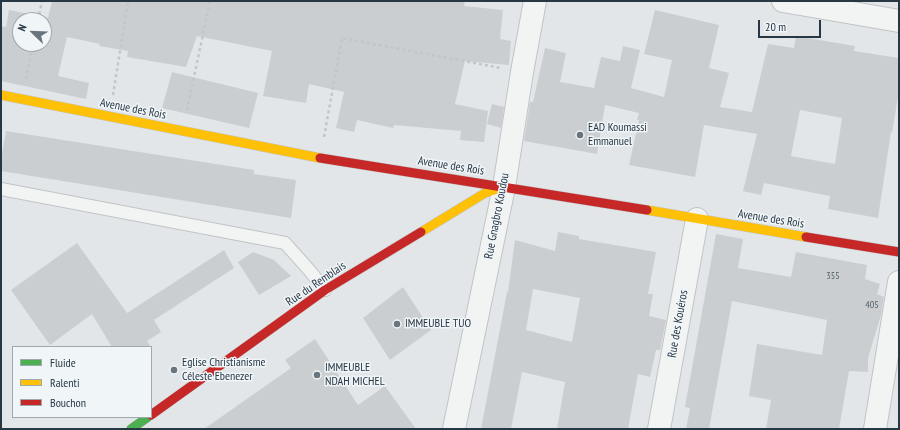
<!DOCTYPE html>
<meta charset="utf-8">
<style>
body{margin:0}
#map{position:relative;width:900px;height:430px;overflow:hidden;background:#e3e6e8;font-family:"PT Sans Narrow",sans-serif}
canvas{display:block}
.frame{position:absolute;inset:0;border:2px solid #273744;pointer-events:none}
.legend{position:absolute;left:12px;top:346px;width:140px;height:72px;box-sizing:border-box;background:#f0f5f8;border:1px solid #a0a9b0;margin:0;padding:5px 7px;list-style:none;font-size:12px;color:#273744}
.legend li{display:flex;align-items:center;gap:8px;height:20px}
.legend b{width:20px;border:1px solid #a0a9b0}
.north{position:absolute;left:12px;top:12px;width:40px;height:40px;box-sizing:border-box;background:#f0f5f8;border:1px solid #a0a9b0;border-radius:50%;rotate:293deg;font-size:11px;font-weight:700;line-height:16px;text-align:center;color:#273744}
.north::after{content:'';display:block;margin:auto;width:14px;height:18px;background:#69747d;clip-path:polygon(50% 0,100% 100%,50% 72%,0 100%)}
.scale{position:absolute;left:758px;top:20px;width:63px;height:18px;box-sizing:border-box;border:2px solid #273744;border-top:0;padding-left:5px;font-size:12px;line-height:14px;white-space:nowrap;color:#273744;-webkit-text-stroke:3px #f0f5f8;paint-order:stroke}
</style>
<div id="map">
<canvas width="900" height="430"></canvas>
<div class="frame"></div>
<ul class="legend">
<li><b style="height:5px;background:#4caf50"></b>Fluide</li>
<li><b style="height:5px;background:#ffc107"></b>Ralenti</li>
<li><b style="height:5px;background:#c62828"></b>Bouchon</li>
</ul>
<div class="north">N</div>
<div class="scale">20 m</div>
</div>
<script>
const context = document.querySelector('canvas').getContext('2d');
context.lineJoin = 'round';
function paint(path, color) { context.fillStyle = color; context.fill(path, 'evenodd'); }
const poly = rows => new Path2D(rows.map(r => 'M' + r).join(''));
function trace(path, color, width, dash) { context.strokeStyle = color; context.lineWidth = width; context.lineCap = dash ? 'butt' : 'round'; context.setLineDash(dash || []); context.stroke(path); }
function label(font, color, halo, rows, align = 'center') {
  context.font = font + ' "PT Sans Narrow",sans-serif'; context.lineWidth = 3; context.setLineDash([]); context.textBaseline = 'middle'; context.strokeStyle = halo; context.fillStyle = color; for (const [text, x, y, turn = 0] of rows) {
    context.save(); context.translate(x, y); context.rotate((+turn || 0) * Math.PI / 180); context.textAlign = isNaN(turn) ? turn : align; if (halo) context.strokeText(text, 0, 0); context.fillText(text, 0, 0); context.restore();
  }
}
const building = poly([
 [52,1,465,1,464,6,503,10,500,39,511,41,509,65,465,61,455,104,488,111,484,142,460,140,461,131,394,125,393,128,357,120,354,132,336,128,344,92,309,84,306,103,263,96,272,51,197,36,186,67,127,57,128,51,99,46,100,44,67,37,58,76,89,83,86,99,1,81,1,26,6,27,9,10,48,18],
 [20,20,44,20,44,44,20,44],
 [655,10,719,25,709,68,729,73,720,107,752,112,768,44,794,48,796,36,855,46,854,51,899,58,899,91,892,133,891,132,878,218,828,209,830,196,764,183,761,195,743,191,757,134,704,125,695,177,629,165,639,120,637,120,639,113,605,105,597,154,524,141,530,102,533,102,545,48,566,53,560,82,594,88,601,57,620,61,623,46,640,50,631,88,664,97,672,60,644,54],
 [800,110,842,118,835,164,791,156],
 [172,72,258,93,249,128,162,108],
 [492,104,504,107,501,128,487,124],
 [6,131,254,170,254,174,296,180,291,218,1,171,1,160],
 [558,232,579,236,579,239,656,252,648,294,653,294,649,316,666,320,660,350,656,350,650,377,638,374,628,429,557,429,565,382,522,372,511,429,481,429,507,292,508,292,515,240,555,251],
 [533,289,580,298,572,342,526,330],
 [716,234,743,239,738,268,791,277,796,252,867,265,865,279,880,284,877,294,884,297,881,315,868,358,868,372,849,371,839,429,766,429,771,400,749,396,757,344,822,355,827,320,732,301,709,429,686,429,690,408,685,407],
 [77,243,127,313,224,250,234,268,154,320,161,332,147,341,151,347,112,347,92,314,50,345,11,290],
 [253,252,274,260,291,276,259,295,238,262],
 [403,287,431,330,390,360,363,318],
 [315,339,358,405,385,386,416,429,204,429,291,368,285,360]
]);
const path = poly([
 [38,20,42,1],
 [26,79,33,44],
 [113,95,128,1],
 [187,110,210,1],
 [324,137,342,38,501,68]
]);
const lane = poly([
 [1,189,285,243,310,271,325,290]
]);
const street = poly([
 [783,1,899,21],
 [454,429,504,187,522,72,535,1],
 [659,429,697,219],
 [875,429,899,282]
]);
const fast = poly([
 [131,429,148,417]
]);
const slow = poly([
 [1,95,320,158],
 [647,210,806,237],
 [421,232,485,193,503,187]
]);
const jam = poly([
 [320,158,647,210],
 [806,237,899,252],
 [151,415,325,290,421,232]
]);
const markers = [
 [580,135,4,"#69747d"],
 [397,324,4,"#69747d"],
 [174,370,4,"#69747d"],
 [317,375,4,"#69747d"]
];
const numberNames = [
 ["355",833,276],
 ["405",872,305]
];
const streetNames = [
 ["Avenue des Rois",133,109,11],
 ["Avenue des Rois",451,166,9],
 ["Rue Gnagbro Koudou",497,216,-79],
 ["Avenue des Rois",771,219,9],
 ["Rue du Remblais",316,284,-34],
 ["Rue des Kouéros",678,324,-80]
];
const poiNames = [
 ["EAD Koumassi",588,128],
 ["Emmanuel",588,142],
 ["IMMEUBLE TUO",405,324],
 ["Eglise Christianisme",182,363],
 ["Céleste Ebenezer",182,377],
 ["IMMEUBLE",325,368],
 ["NDAH MICHEL",325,382]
];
paint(building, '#cbced1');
trace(lane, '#c1c4c6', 14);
trace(street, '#c1c4c6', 24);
trace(fast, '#c1c4c6', 10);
trace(slow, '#c1c4c6', 10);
trace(jam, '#c1c4c6', 10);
trace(path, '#c1c6c8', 2.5, [3, 3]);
trace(lane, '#f2f4f4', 12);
trace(street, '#f2f4f4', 22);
trace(fast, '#4caf50', 9);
trace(slow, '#ffc107', 9);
trace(jam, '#c62828', 9);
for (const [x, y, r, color] of markers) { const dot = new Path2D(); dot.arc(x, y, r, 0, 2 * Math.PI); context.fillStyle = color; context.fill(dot); trace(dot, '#f0f5f8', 1.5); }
label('10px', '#515e68', null, numberNames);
label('12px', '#273744', '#f0f5f8', streetNames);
label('12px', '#273744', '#f0f5f8', poiNames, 'left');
</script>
